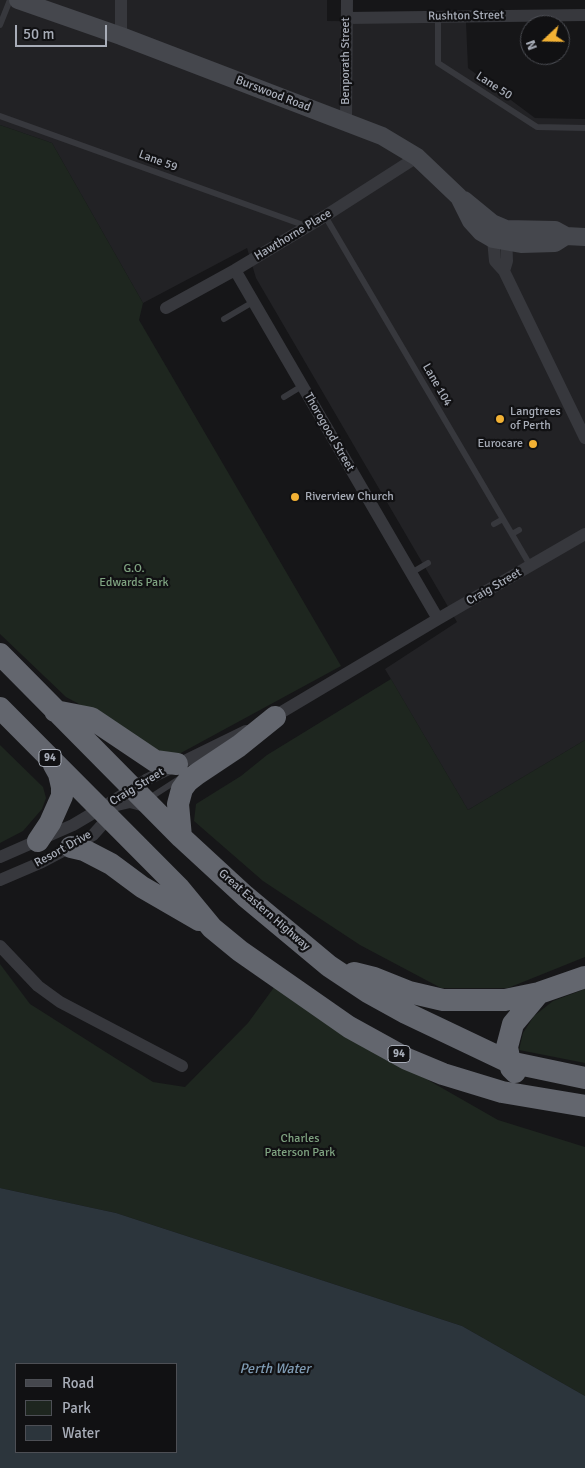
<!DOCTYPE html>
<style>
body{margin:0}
#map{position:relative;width:585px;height:1468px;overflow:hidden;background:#161618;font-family:Signika,sans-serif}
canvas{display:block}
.legend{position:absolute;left:15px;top:1363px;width:162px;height:90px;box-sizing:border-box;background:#111113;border:1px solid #4d4f55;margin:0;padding:6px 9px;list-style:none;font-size:15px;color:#a8adb8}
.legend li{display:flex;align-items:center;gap:10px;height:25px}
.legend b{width:25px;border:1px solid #4d4f55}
.north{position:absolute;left:520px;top:15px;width:50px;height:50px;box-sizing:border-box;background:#111113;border:1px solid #4d4f55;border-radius:50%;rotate:249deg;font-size:14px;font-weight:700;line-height:20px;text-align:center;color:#a8adb8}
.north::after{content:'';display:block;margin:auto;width:18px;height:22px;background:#f2b134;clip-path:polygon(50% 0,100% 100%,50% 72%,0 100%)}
.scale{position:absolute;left:15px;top:25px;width:92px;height:22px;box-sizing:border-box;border:2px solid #a8adb8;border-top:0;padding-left:6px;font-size:15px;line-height:18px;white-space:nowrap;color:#a8adb8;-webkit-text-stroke:4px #111113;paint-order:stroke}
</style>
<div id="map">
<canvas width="585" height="1468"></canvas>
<ul class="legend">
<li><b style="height:6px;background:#45474d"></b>Road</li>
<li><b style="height:14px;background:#1e261f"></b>Park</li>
<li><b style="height:14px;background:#2c353c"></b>Water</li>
</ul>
<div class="north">N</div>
<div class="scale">50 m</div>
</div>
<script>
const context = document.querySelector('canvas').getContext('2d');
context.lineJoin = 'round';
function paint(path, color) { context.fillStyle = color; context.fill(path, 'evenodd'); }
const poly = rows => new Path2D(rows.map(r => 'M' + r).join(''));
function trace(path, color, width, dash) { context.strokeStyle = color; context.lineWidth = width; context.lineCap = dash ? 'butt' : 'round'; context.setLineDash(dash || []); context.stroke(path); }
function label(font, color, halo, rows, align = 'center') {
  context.font = font + ' Signika,sans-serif'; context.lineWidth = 4.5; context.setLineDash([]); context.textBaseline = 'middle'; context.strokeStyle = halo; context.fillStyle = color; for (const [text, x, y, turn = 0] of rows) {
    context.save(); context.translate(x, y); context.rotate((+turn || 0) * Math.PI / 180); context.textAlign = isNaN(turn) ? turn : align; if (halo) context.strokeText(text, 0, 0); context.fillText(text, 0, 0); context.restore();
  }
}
const built = poly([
 [0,0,327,0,327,21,466,22,468,68,535,118,585,119,585,740,468,810,385,669,457,622,256,278,247,248,143,303,52,143,0,125]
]);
const green = poly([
 [0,125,52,143,143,303,139,320,341,666,179,754,164,756,118,725,66,697,0,634],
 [391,679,468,810,585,740,585,957,508,988,441,988,360,945,263,881,194,821,196,804,241,776,267,755],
 [0,745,43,787,46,798,42,809,23,831,0,843],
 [0,964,30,1004,153,1082,185,1087,248,1023,275,986,337,1028,498,1120,585,1147,585,1396,462,1326,116,1213,0,1188],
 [585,989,585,1063,519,1050,523,1033,534,1016,553,1001]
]);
const water = poly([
 [0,1188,116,1213,462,1326,585,1396,585,1468,0,1468],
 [16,1364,176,1364,176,1452,16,1452]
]);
const lane = poly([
 [438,17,438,63,537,127,585,128],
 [0,25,10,0],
 [0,116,306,226],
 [325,216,530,565],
 [224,319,253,302],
 [284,397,302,386],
 [494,524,503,519],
 [512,534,519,530],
 [411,573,428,563],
 [148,799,179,779]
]);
const street = poly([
 [347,18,585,15],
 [121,36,121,0],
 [346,122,347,0],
 [494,232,493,239,495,261,504,271,585,438],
 [235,270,438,619],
 [504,271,507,261,506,234],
 [166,308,235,270,325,216,417,157],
 [270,719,438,619,585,534],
 [100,809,146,780,246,731],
 [0,857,73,825,100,809,130,802,145,806],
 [0,880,42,862,93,835,109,817,111,813],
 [0,946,38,986,60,1002,182,1066]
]);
const secondary = poly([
 [18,0,121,36,382,136,417,157,459,197,471,221,481,232,493,239,521,244,555,243,566,236],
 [464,200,492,223,506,229,555,230,566,236,585,237]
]);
const highway = poly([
 [0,654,181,837,245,896,329,966,368,992,406,1013,509,1062,585,1078],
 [0,708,179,888,212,928,240,951,349,1027,407,1059,443,1074,502,1092,585,1106],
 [55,711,91,718,155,761,177,764],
 [181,837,178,804,182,789,188,781,197,774,239,746,275,717],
 [38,841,50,823,62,796,62,787,59,774,54,765],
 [71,847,84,850,111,864,142,887,199,920],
 [354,973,374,978,409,992,443,1000,505,1000,539,993,585,977],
 [515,1072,511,1068,507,1047,513,1024,539,993]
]);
const markers = [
 [500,419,5,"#f2b134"],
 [533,444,5,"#f2b134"],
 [295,497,5,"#f2b134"]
];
const shields = [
 [50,758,22],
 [399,1054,22]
];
const shieldNames = [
 ["94",50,758],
 ["94",399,1054]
];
const streetNames = [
 ["Rushton Street",466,16,-1],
 ["Benporath Street",346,61,-90],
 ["Lane 50",494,86,33],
 ["Burswood Road",273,94,21],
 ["Lane 59",158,161,20],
 ["Hawthorne Place",293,235,-31],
 ["Lane 104",437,385,60],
 ["Thorogood Street",329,432,60],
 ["Craig Street",494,587,-30],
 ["Craig Street",137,787,-31],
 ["Resort Drive",63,849,-29],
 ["Great Eastern Highway",264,910,41]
];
const poiNames = [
 ["Langtrees",510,412],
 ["of Perth",510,426],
 ["Eurocare",523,444,"right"],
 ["Riverview Church",305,497]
];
const parkNames = [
 ["G.O.",134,569],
 ["Edwards Park",134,583],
 ["Charles",300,1139],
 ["Paterson Park",300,1153]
];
const waterNames = [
 ["Perth Water",275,1369]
];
paint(built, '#222225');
paint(green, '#1e261f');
paint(water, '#2c353c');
trace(lane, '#37383d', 6);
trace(street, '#37383d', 12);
trace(secondary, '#45474d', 18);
trace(highway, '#63666e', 22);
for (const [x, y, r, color] of markers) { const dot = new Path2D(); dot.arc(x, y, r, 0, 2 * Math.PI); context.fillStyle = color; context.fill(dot); trace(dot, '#111113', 2); }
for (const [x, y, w] of shields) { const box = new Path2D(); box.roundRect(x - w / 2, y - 8.5, w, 17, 4); context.fillStyle = '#111113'; context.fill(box); trace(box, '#a8adb8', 1); }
label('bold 11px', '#a8adb8', null, shieldNames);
label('12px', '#a8adb8', '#111113', streetNames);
label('12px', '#a8adb8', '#111113', poiNames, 'left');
label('12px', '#7fa381', '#111113', parkNames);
label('italic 14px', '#7f9bb3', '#111113', waterNames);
</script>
